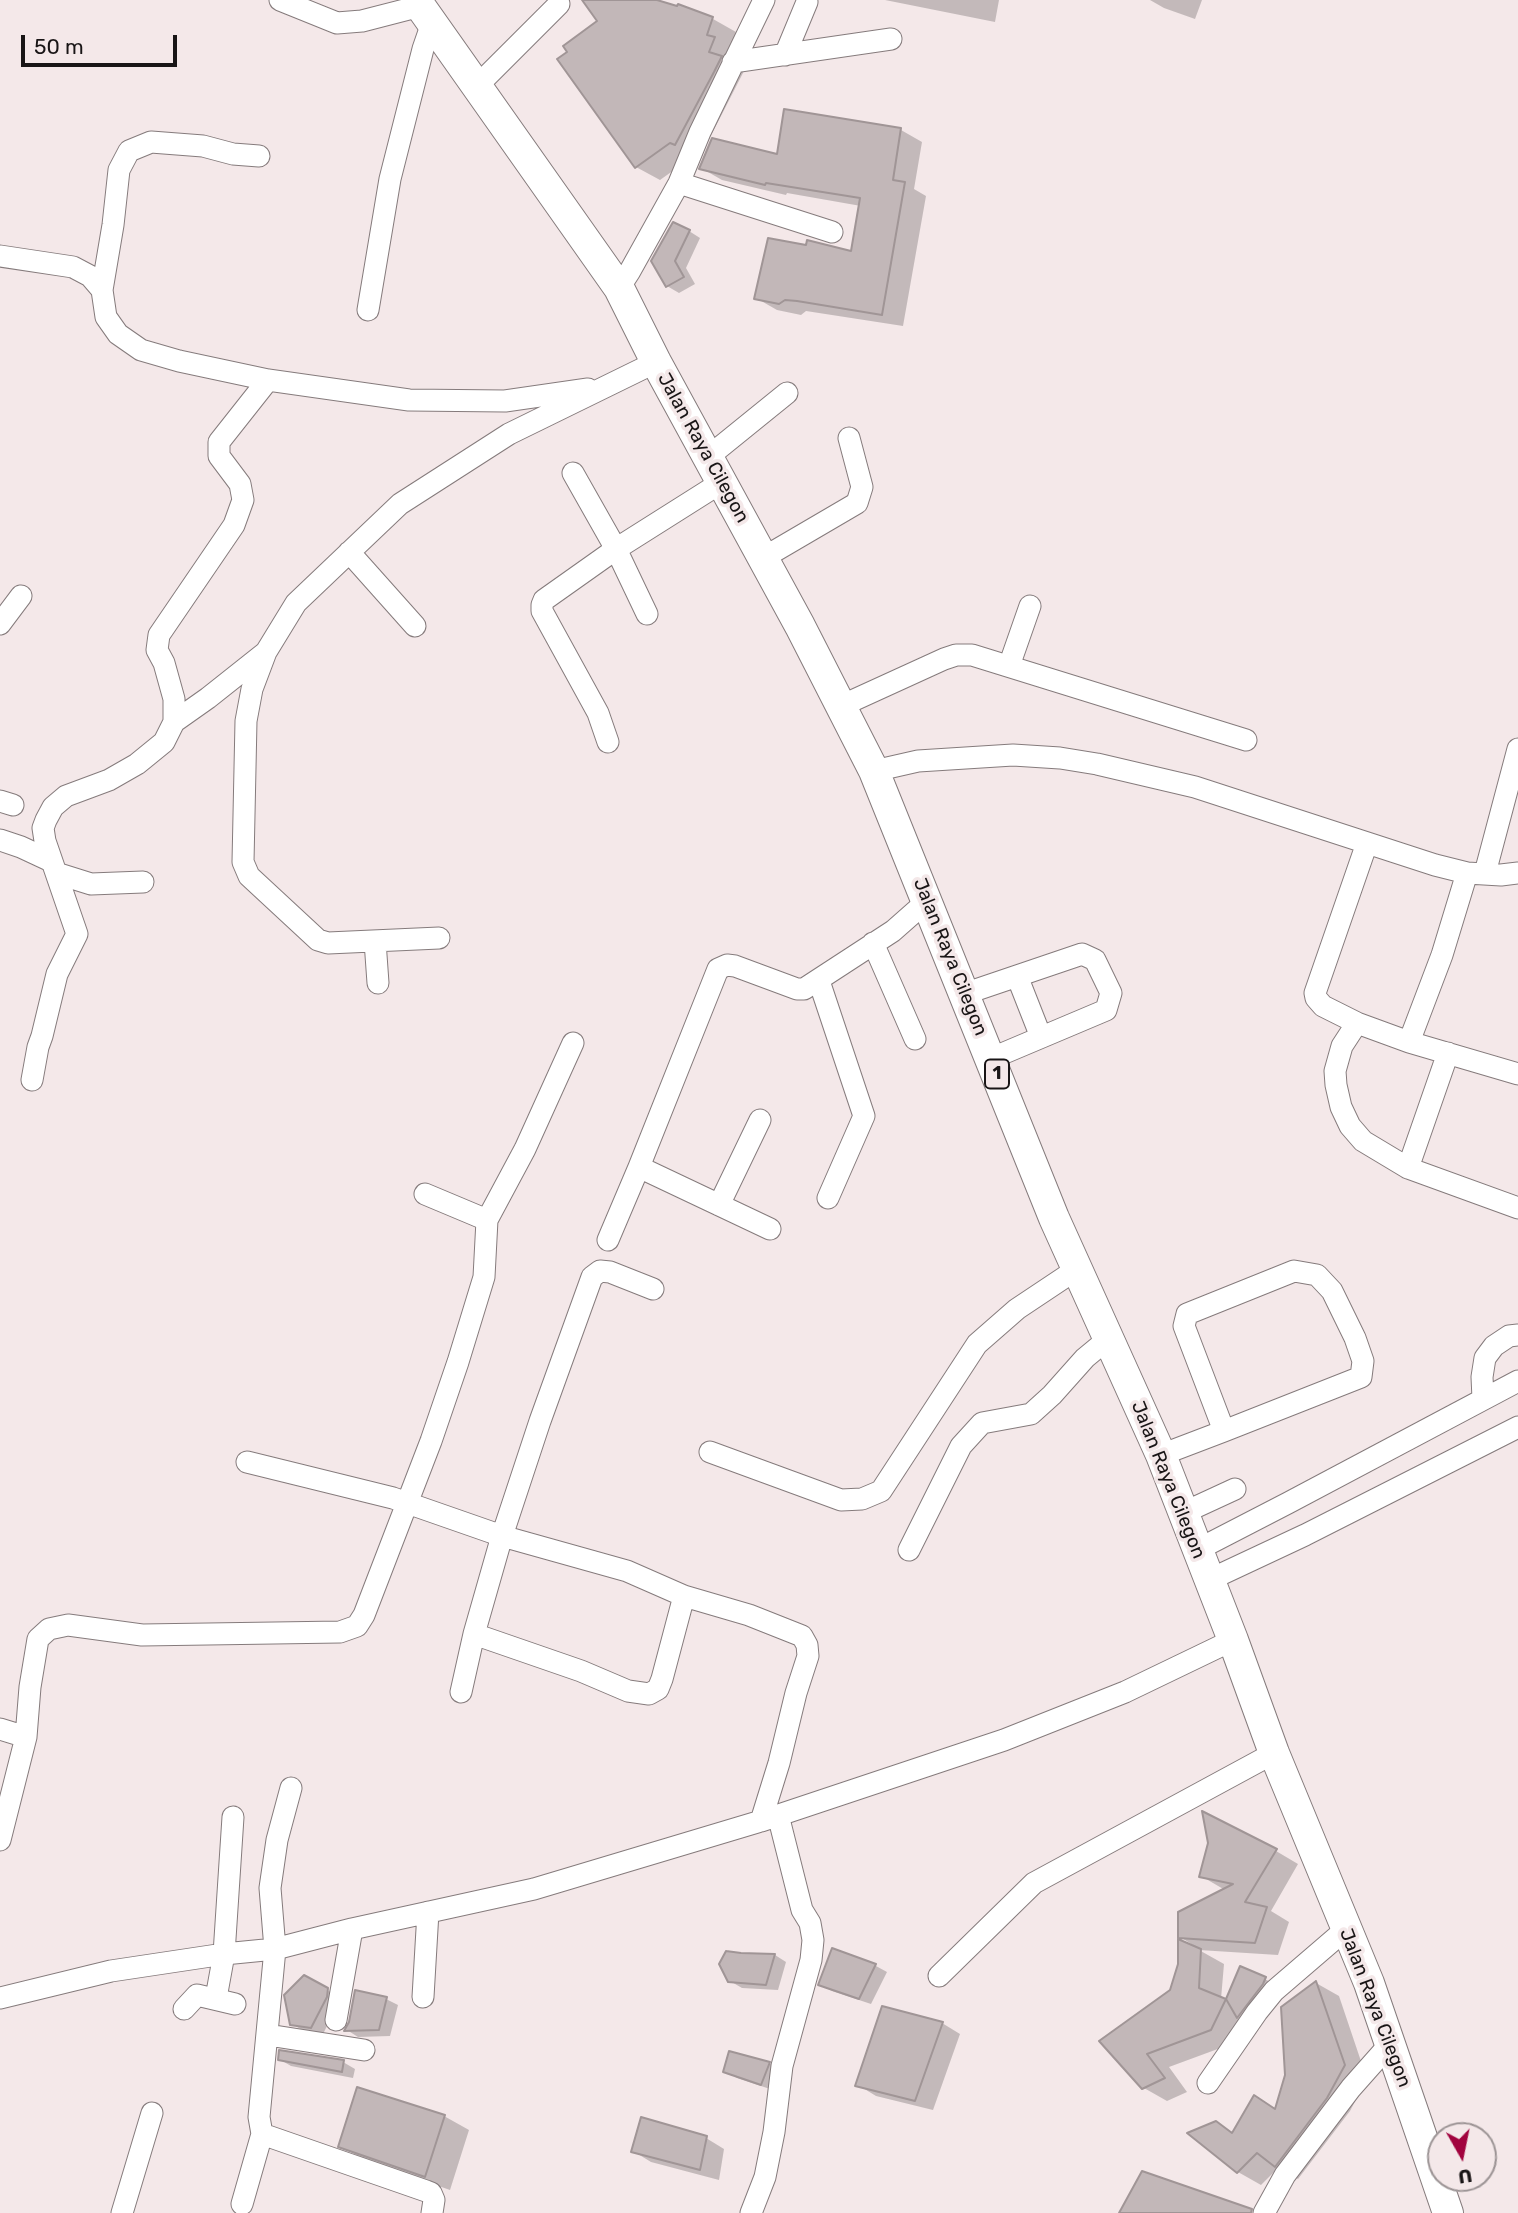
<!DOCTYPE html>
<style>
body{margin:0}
#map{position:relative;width:1518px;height:2213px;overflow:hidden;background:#f4e8e9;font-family:Rubik,sans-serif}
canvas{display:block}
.north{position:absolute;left:1427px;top:2122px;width:70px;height:70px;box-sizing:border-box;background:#f4e8e9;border:2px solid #9c9495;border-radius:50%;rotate:171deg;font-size:19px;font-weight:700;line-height:28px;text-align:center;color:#191516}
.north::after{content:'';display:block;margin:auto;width:24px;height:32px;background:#a1033e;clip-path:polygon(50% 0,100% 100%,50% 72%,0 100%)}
.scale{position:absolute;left:21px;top:35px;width:156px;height:32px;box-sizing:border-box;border:4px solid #191516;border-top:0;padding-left:9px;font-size:21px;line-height:24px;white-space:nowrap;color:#191516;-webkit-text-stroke:5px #f4e8e9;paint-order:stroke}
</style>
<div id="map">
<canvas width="1518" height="2213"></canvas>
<div class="north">U</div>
<div class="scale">50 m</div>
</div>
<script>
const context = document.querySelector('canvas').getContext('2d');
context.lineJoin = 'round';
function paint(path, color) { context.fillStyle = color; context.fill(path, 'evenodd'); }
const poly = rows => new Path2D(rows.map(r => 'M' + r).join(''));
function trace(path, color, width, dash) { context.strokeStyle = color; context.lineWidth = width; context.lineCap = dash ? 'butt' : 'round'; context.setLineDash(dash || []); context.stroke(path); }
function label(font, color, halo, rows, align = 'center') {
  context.font = font + ' Rubik,sans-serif'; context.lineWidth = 7; context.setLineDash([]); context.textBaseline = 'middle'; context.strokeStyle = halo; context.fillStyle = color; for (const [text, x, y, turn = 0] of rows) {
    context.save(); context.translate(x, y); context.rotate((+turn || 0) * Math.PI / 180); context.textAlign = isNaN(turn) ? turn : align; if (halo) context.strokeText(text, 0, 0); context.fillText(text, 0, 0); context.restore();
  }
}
const shadow = poly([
 [590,0,651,0,678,8,679,6,713,19,736,32,730,48,744,71,700,157,695,155,660,180,636,167,600,22],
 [885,0,999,0,995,22],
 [1150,0,1202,0,1195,19,1164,8],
 [785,111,901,130,922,142,914,189,926,196,903,326,806,311,801,315,777,310,756,298,853,254,861,206,787,193,786,195,722,180,701,168,778,156],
 [689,231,700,238,686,268,695,284,679,293,667,286,653,261],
 [1276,1851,1298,1864,1271,1911,1289,1922,1278,1955,1199,1950,1224,1964,1221,1999,1227,2001,1241,1968,1277,1985,1234,2043,1169,2067,1187,2092,1167,2101,1144,2088,1102,2041,1171,1992,1193,1945,1180,1937,1225,1890,1201,1876],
 [833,1951,876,1966,887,1972,871,2004,832,1991,820,1985],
 [740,1955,775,1955,786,1962,778,1990,742,1988,730,1981],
 [304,1977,339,1997,338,2004,323,2034,304,2031,292,2024],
 [1316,1983,1339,1996,1367,2079,1350,2111,1298,2179,1279,2167,1261,2185,1238,2172,1216,2123,1234,2133,1276,2110],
 [386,1999,398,2005,390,2036,358,2037,347,2030],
 [942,2023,960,2034,933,2110,876,2096,858,2085],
 [279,2059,343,2062,355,2069,353,2078,291,2066],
 [769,2063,781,2070,773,2090,737,2078,725,2071],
 [444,2116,469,2130,450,2190,365,2160,340,2146],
 [706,2138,724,2149,719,2180,651,2162,633,2151]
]);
const building = poly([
 [582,0,657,0,677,6,678,4,713,17,707,35,715,37,709,52,722,56,714,72,675,145,670,143,635,168,557,59,567,52,563,46,597,21,582,0],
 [784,109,901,128,893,180,905,182,882,315,797,301,785,300,779,304,754,299,768,238,806,245,807,240,851,251,860,198,766,183,765,185,699,169,712,138,777,154,784,109],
 [673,222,690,230,675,261,684,277,666,287,651,261,673,222],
 [1202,1811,1277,1849,1245,1902,1267,1907,1255,1943,1178,1938,1178,1912,1233,1884,1199,1877,1208,1843,1202,1811],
 [1178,1939,1201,1949,1199,1988,1226,1999,1211,2030,1147,2054,1165,2078,1142,2089,1099,2041,1170,1990,1178,1964,1178,1939],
 [832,1948,876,1964,859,1999,818,1985,832,1948],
 [726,1951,741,1953,775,1954,766,1985,728,1982,719,1964,726,1951],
 [1240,1966,1266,1977,1263,1984,1237,2018,1226,1999,1240,1966],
 [304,1975,328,1988,327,1997,311,2028,290,2025,284,1995,304,1975],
 [1316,1981,1345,2065,1327,2098,1275,2167,1257,2153,1237,2173,1187,2133,1216,2121,1232,2133,1254,2095,1275,2109,1285,2075,1281,2007,1316,1981],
 [355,1990,387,1997,379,2030,344,2031,349,2022,355,1990],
 [882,2006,943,2022,915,2101,855,2086,882,2006],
 [279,2050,344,2060,342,2072,278,2060,279,2050],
 [729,2051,770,2062,761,2085,723,2072,729,2051],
 [357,2087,445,2115,425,2177,338,2147,357,2087],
 [641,2117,707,2136,700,2170,631,2152,641,2117],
 [1142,2171,1252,2209,1251,2213,1119,2213,1142,2171]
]);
const minor = poly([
 [280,0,337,23,362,21,420,6],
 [785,55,807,2],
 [733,62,891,39],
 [477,86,559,4],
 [679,183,832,232],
 [0,256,73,267,90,276,102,290,106,317,118,334,141,350,179,361,268,380,409,400,505,401,588,389],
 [619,288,630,271,679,183,700,132,764,0],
 [102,290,113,225,119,170,129,151,151,142,203,146,233,154,259,156],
 [368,310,390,179,423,49,432,23],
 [708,457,787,393],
 [573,473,616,549,647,614],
 [349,552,415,626],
 [763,558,857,503,862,487,849,438],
 [0,624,21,596],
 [1009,666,1030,606],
 [841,706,944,659,956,655,972,655,1246,740],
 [174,722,208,698,266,652],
 [608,742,598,713,542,611,542,605,544,600,616,549,722,482],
 [874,771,918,761,1013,755,1060,758,1097,764,1195,787,1435,865,1467,873,1501,875,1518,873],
 [0,801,13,805],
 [0,840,21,847,51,861],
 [1367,843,1315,993,1316,998,1323,1006,1357,1023,1409,1042,1518,1074],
 [56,873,91,884,143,882],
 [1485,873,1518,749],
 [439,938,328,943,318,940,249,876,243,862,246,721,252,689,266,652,296,603,400,504,509,434,656,362],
 [375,941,378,983],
 [873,943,915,1039],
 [1017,976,1041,1037],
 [819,981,864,1116,828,1198],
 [964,994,1082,954,1095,960,1111,993,1106,1010,990,1059],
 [1357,1023,1342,1046,1335,1071,1336,1085,1341,1107,1350,1126,1363,1141,1408,1168,1518,1208],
 [1409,1042,1442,955,1467,873],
 [32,1080,38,1047,42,1036,57,974,77,934,45,841,43,828,46,820,53,807,66,796,109,780,137,764,164,742,174,722,174,699,164,663,157,650,159,635,234,525,243,500,240,484,219,456,219,442,268,380],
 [639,1167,770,1229],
 [1408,1168,1448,1053],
 [425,1194,487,1220],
 [719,1205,760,1120],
 [608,1240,639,1167,718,969,727,965,735,966,797,989,804,989,893,931,927,901],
 [1483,1399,1482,1377,1485,1358,1494,1346,1509,1336,1518,1335],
 [710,1452,841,1500,862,1499,881,1491,977,1344,1017,1309,1077,1269],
 [1161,1455,1224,1431,1361,1377,1363,1361,1355,1338,1332,1291,1317,1275,1294,1271,1187,1314,1184,1326,1224,1431],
 [247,1462,393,1498,502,1536,627,1571,684,1596,749,1615,802,1636,807,1645,808,1656,796,1693,779,1763,761,1821],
 [1183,1513,1235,1489],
 [909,1550,961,1446,982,1423,1031,1414,1052,1395,1085,1358,1108,1339],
 [1197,1550,1288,1503,1518,1381],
 [1209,1580,1305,1535,1518,1427],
 [474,1634,581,1671,628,1691,649,1694,658,1689,662,1679,684,1596],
 [461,1692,474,1634,502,1536,540,1421,592,1277,600,1271,610,1272,653,1289],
 [0,1729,26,1737],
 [291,1788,277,1840,270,1888,275,1949,259,2117,262,2134,426,2191,431,2193,434,2200,432,2213],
 [0,1840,26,1737,30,1687,38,1639,49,1629,68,1625,142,1635,340,1632,357,1626,364,1615,431,1441,458,1362,484,1277,487,1220,525,1149,573,1043],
 [939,1976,1034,1883,1274,1753],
 [423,1997,428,1912],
 [0,1998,111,1971,224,1954,275,1949,352,1929,534,1889,761,1821,1004,1740,1125,1692,1233,1640],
 [216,1998,224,1954,233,1817],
 [184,2009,197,1995,235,2004],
 [336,2020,352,1929],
 [268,2035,364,2050],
 [1208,2083,1257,2012,1274,1991,1345,1930],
 [242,2204,262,2134],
 [122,2213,152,2113],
 [751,2213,765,2177,774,2132,782,2066,811,1960,813,1940,810,1923,802,1910,778,1815],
 [1264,2213,1285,2175,1351,2088,1390,2044]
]);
const highway = poly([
 [416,0,619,288,656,362,800,626,874,771,1054,1218,1161,1455,1233,1640,1274,1753,1369,1983,1448,2213]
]);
const shields = [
 [997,1074,24]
];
const shieldNames = [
 ["1",997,1074]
];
const streetNames = [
 ["Jalan Raya Cilegon",703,448,61],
 ["Jalan Raya Cilegon",950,957,68],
 ["Jalan Raya Cilegon",1168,1480,68],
 ["Jalan Raya Cilegon",1375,2008,69]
];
paint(shadow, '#0003');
paint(building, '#c2b7b8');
trace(building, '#a09596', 2);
trace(minor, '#857b7c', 23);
trace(highway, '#857b7c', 32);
trace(minor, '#fff', 21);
trace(highway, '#fff', 30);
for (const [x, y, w] of shields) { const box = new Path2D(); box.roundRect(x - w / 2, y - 14.5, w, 29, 5); context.fillStyle = '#f4e8e9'; context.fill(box); trace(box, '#191516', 2); }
label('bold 18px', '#191516', null, shieldNames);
label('19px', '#191516', '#f4e8e9', streetNames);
</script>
